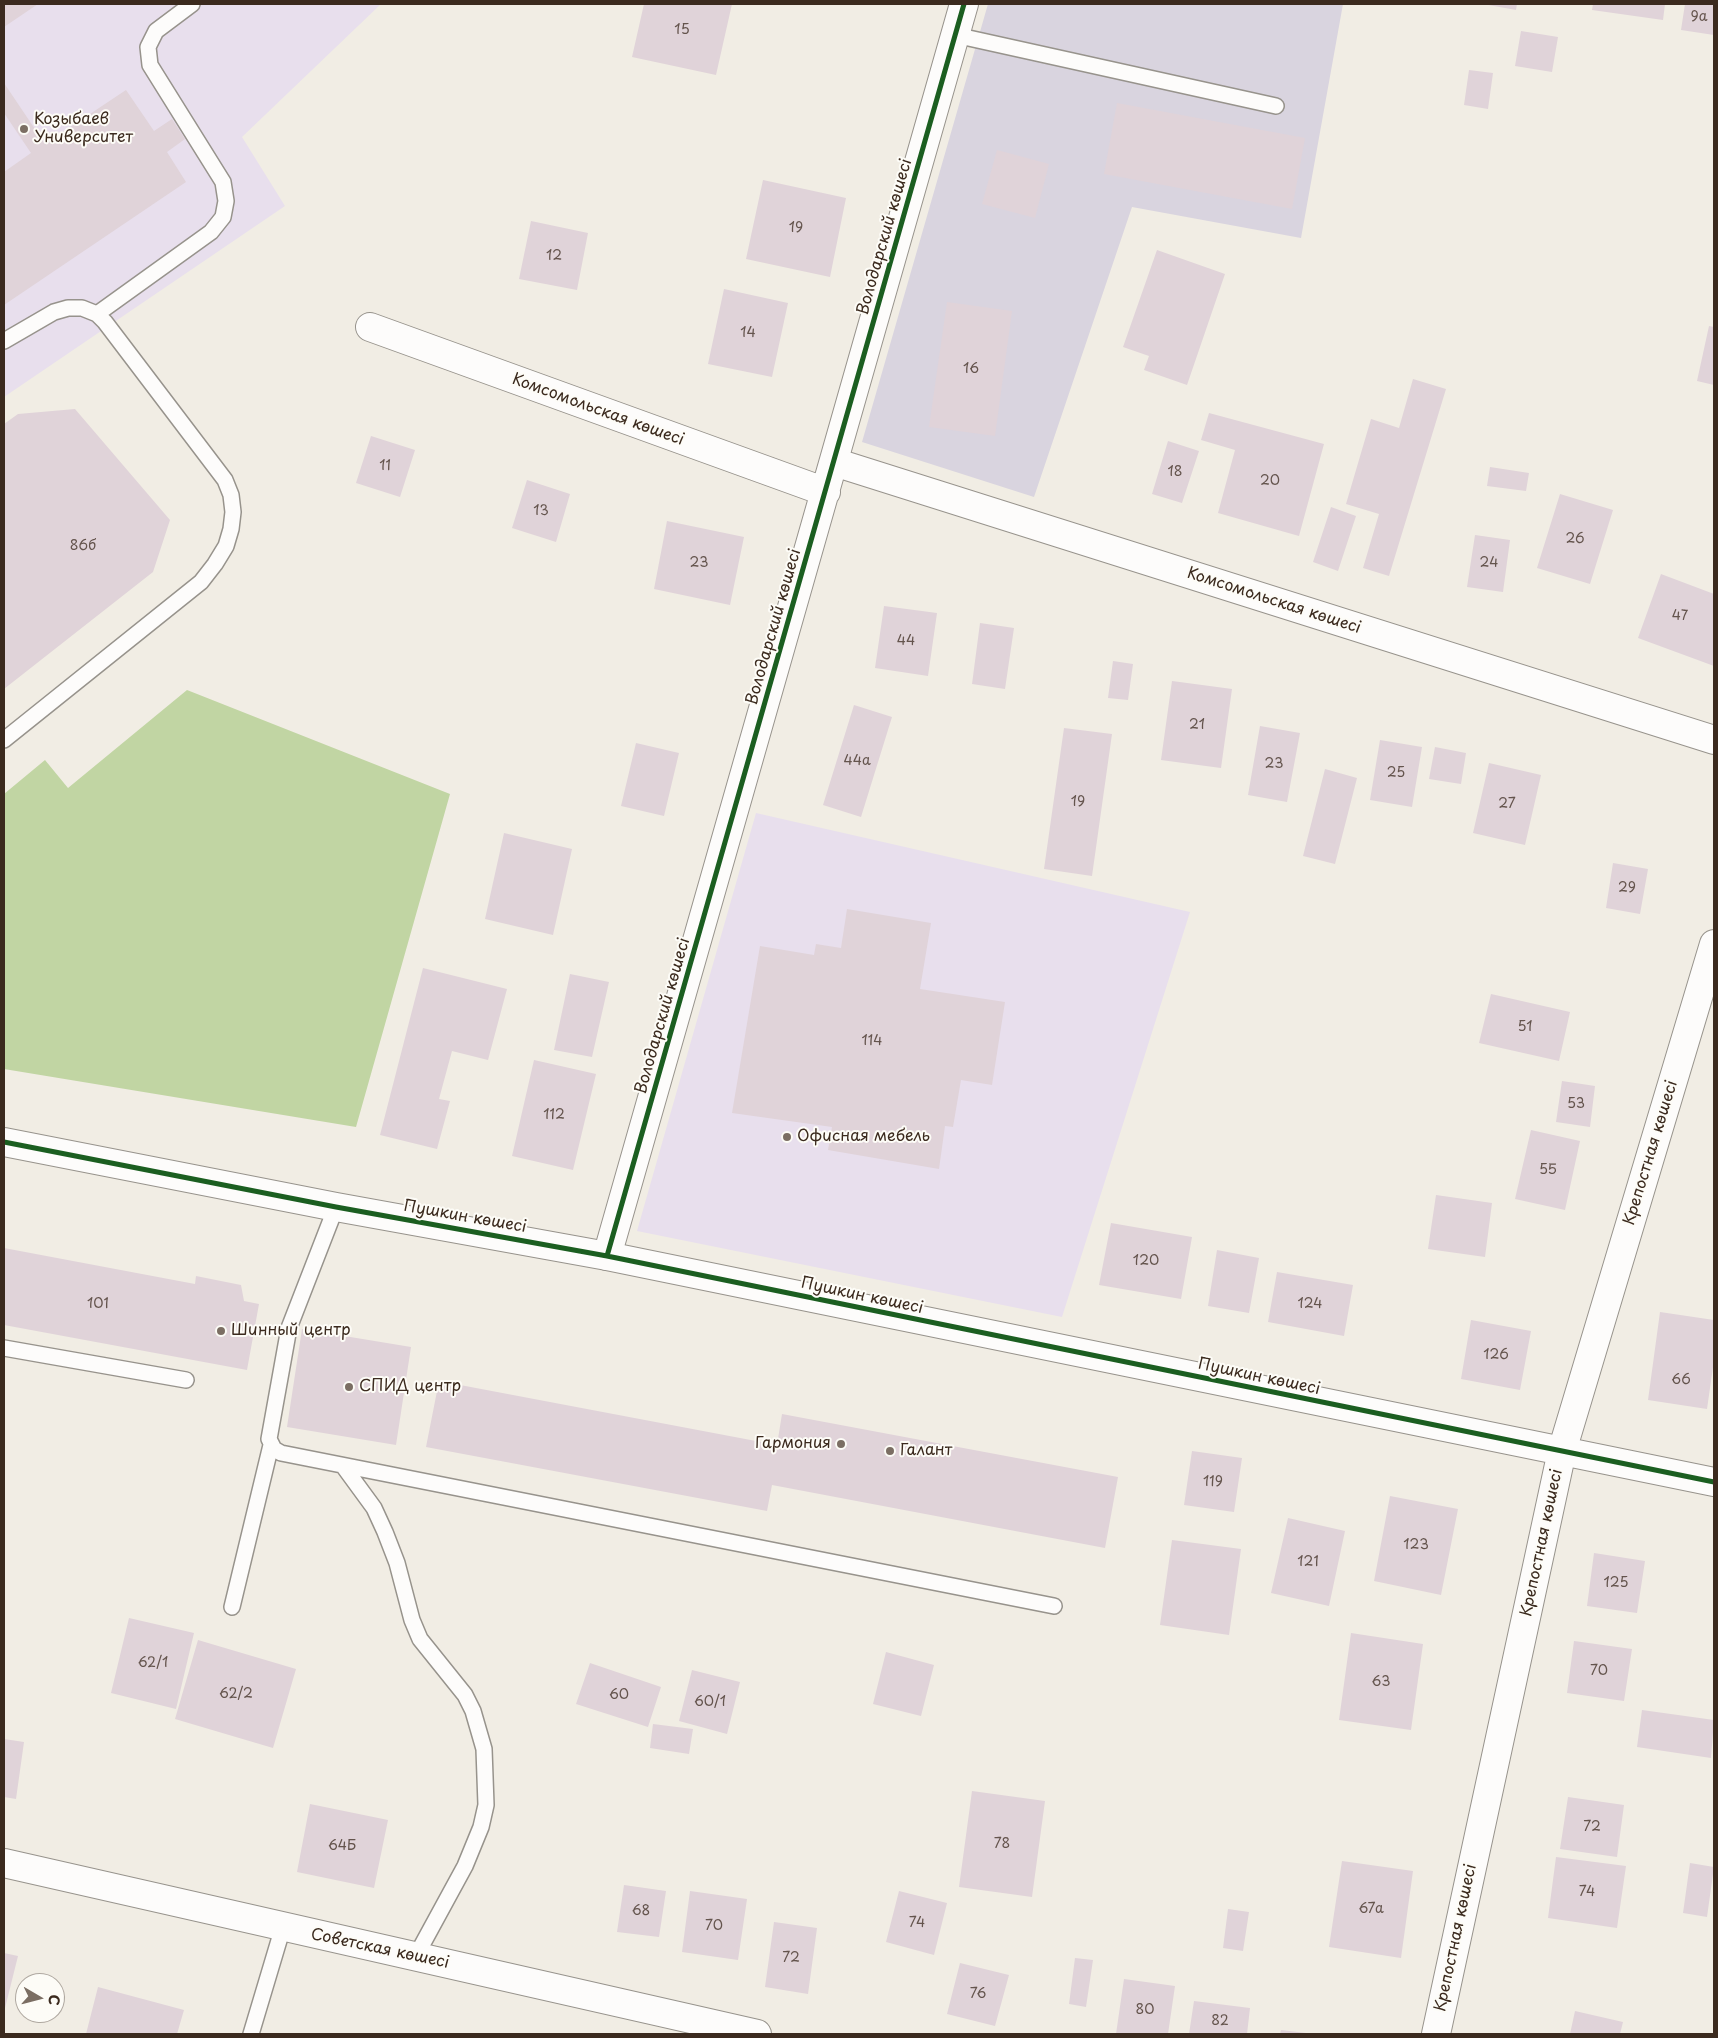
<!DOCTYPE html>
<meta charset="utf-8">
<style>
body{margin:0}
#map{position:relative;width:1718px;height:2038px;overflow:hidden;background:#f1ede4;font-family:"Playpen Sans",sans-serif}
canvas{display:block}
.frame{position:absolute;inset:0;border:5px solid #3b2a1e;pointer-events:none}
.north{position:absolute;left:15px;top:1973px;width:50px;height:50px;box-sizing:border-box;background:#fdfcf7;border:1px solid #afa8a0;border-radius:50%;rotate:98deg;font-size:14px;font-weight:700;line-height:20px;text-align:center;color:#3b2a1e}
.north::after{content:'';display:block;margin:auto;width:18px;height:22px;background:#7b6e63;clip-path:polygon(50% 0,100% 100%,50% 72%,0 100%)}
</style>
<div id="map">
<canvas width="1718" height="2038"></canvas>
<div class="frame"></div>
<div class="north">С</div>
</div>
<script>
const context = document.querySelector('canvas').getContext('2d');
context.lineJoin = 'round';
function paint(path, color) { context.fillStyle = color; context.fill(path, 'evenodd'); }
const poly = rows => new Path2D(rows.map(r => 'M' + r).join(''));
function trace(path, color, width, dash) { context.strokeStyle = color; context.lineWidth = width; context.lineCap = dash ? 'butt' : 'round'; context.setLineDash(dash || []); context.stroke(path); }
function label(font, color, halo, rows, align = 'center') {
  context.font = font + ' "Playpen Sans",sans-serif'; context.lineWidth = 4; context.setLineDash([]); context.textBaseline = 'middle'; context.strokeStyle = halo; context.fillStyle = color; for (const [text, x, y, turn = 0] of rows) {
    context.save(); context.translate(x, y); context.rotate((+turn || 0) * Math.PI / 180); context.textAlign = isNaN(turn) ? turn : align; if (halo) context.strokeText(text, 0, 0); context.fillText(text, 0, 0); context.restore();
  }
}
const built = poly([
 [4,4,381,4,242,137,285,206,4,397],
 [756,813,1190,912,1062,1317,637,1231]
]);
const industrial = poly([
 [988,4,1343,4,1301,238,1132,207,1034,497,862,442]
]);
const green = poly([
 [187,690,450,794,356,1127,4,1069,4,794,45,760,68,788]
]);
const building = poly([
 [4,4,38,4,4,27],
 [644,4,732,4,716,75,632,57],
 [1483,4,1517,4,1516,10],
 [1593,4,1665,4,1663,20,1592,10],
 [1685,4,1714,4,1714,35,1681,30],
 [1521,31,1558,37,1552,72,1515,66],
 [1469,70,1493,73,1488,109,1464,105],
 [4,83,45,144,126,90,154,131,172,119,185,139,167,152,186,182,4,305,4,172,31,153,4,113],
 [1117,103,1305,138,1292,209,1104,174],
 [997,150,1049,164,1035,218,982,204],
 [763,180,846,198,830,277,746,259],
 [531,221,588,233,577,290,519,279],
 [1157,250,1225,274,1187,385,1144,370,1149,356,1123,347],
 [724,289,788,303,772,377,708,364],
 [947,302,1012,311,995,436,929,427],
 [1709,326,1714,327,1714,385,1697,381],
 [1413,379,1446,389,1389,576,1363,568,1379,514,1346,504,1371,419,1399,428],
 [75,409,170,520,153,572,4,689,4,424,18,414],
 [1209,413,1324,444,1299,536,1218,513,1235,450,1201,440],
 [371,436,415,450,400,497,356,483],
 [1168,441,1199,451,1182,503,1152,494],
 [1490,467,1529,473,1526,491,1487,486],
 [527,480,570,494,556,542,512,528],
 [1560,494,1613,510,1590,584,1537,568],
 [1331,507,1356,516,1338,571,1313,562],
 [667,521,744,537,730,605,654,589],
 [1475,535,1510,540,1503,592,1467,587],
 [1661,574,1714,594,1714,666,1638,638],
 [884,606,937,613,928,676,875,668],
 [980,623,1014,628,1005,689,972,684],
 [1113,661,1133,664,1128,700,1108,698],
 [1172,681,1232,689,1221,768,1161,760],
 [854,705,892,717,861,817,823,805],
 [1260,726,1300,733,1287,802,1248,795],
 [1064,728,1112,734,1092,876,1044,869],
 [1380,740,1422,747,1412,807,1370,800],
 [636,743,679,753,664,816,621,806],
 [1435,747,1466,753,1461,784,1429,779],
 [1489,763,1541,775,1525,845,1473,833],
 [1325,769,1357,778,1335,864,1303,856],
 [504,833,572,849,553,935,485,919],
 [1613,863,1648,869,1640,914,1606,908],
 [847,909,931,923,920,989,1005,1002,992,1085,961,1080,953,1127,945,1126,939,1169,828,1150,832,1127,732,1113,760,946,814,955,816,944,841,948],
 [423,968,507,989,488,1060,452,1051,439,1099,450,1101,437,1149,380,1135],
 [570,974,609,982,592,1057,554,1050],
 [1491,994,1570,1012,1559,1061,1479,1043],
 [534,1060,596,1074,573,1170,512,1156],
 [1562,1081,1595,1086,1590,1127,1556,1122],
 [1531,1130,1580,1141,1565,1210,1515,1199],
 [1436,1195,1492,1203,1485,1257,1428,1249],
 [1111,1223,1192,1237,1181,1299,1099,1285],
 [4,1248,195,1284,196,1276,241,1285,244,1301,259,1304,247,1370,4,1325],
 [1217,1250,1259,1258,1249,1313,1208,1306],
 [1277,1272,1353,1285,1344,1336,1268,1322],
 [1660,1312,1714,1320,1714,1360,1707,1409,1648,1400],
 [1471,1320,1531,1331,1520,1390,1461,1379],
 [302,1329,411,1347,396,1445,287,1427],
 [439,1381,777,1445,782,1414,1118,1477,1105,1548,772,1485,767,1511,426,1447],
 [1192,1451,1242,1458,1234,1512,1184,1505],
 [1390,1496,1458,1509,1441,1595,1374,1581],
 [1288,1518,1345,1531,1329,1606,1271,1593],
 [1172,1540,1241,1549,1229,1635,1160,1625],
 [1594,1553,1645,1561,1637,1613,1587,1606],
 [129,1618,194,1633,176,1709,111,1693],
 [1351,1633,1423,1644,1411,1730,1339,1720],
 [198,1640,296,1669,273,1748,175,1719],
 [1574,1641,1632,1649,1624,1701,1567,1693],
 [886,1652,934,1665,921,1716,873,1704],
 [590,1663,661,1687,648,1727,576,1704],
 [692,1670,740,1682,727,1734,679,1721],
 [1642,1710,1714,1720,1711,1758,1637,1747],
 [653,1724,693,1729,689,1754,650,1748],
 [4,1739,24,1742,16,1799,4,1797],
 [972,1791,1045,1801,1032,1897,959,1887],
 [1568,1797,1624,1805,1617,1857,1560,1849],
 [310,1804,388,1820,374,1888,297,1872],
 [1556,1857,1626,1866,1617,1928,1548,1918],
 [1342,1861,1413,1871,1401,1958,1329,1947],
 [1690,1863,1714,1867,1707,1917,1683,1913],
 [624,1885,666,1891,659,1937,617,1932],
 [690,1891,747,1899,738,1960,682,1952],
 [899,1891,947,1903,934,1955,886,1942],
 [1228,1909,1249,1912,1243,1951,1223,1948],
 [774,1922,817,1928,808,1994,765,1987],
 [4,1953,18,1956,4,2012],
 [1075,1958,1093,1960,1086,2007,1069,2004],
 [960,1963,1009,1975,995,2026,947,2014],
 [1124,1979,1175,1986,1168,2034,1116,2034],
 [98,1987,184,2010,177,2034,86,2034],
 [1194,2001,1250,2008,1247,2034,1189,2034],
 [1575,2011,1623,2022,1620,2034,1570,2034],
 [1281,2030,1306,2033,1306,2034,1280,2034]
]);
const service = poly([
 [955,35,1276,106],
 [97,314,211,232,223,217,226,201,223,182,150,65,148,47,156,31,192,4],
 [4,341,54,312,68,308,82,308,97,314,105,322,225,480,231,495,233,512,231,529,226,546,215,564,201,582,4,740],
 [336,1207,289,1328,269,1439,274,1449,281,1453,1054,1606],
 [4,1348,186,1380],
 [344,1467,374,1508,385,1532,397,1563,412,1620,420,1639,465,1695,473,1711,484,1749,486,1805,481,1827,465,1866,416,1956],
 [232,1607,271,1445],
 [251,2034,283,1927]
]);
const minor = poly([
 [370,327,826,492],
 [834,462,1714,740],
 [607,1256,964,4],
 [1562,1451,1714,944],
 [4,1863,757,2034]
]);
const tertiary = poly([
 [4,1142,336,1207,607,1256,1714,1482],
 [1436,2034,1562,1451]
]);
const cycleway = poly([
 [4,1142,336,1207,607,1256,1714,1482],
 [607,1256,964,4]
]);
const markers = [
 [24,129,5,"#7b6e63"],
 [787,1137,5,"#7b6e63"],
 [221,1331,5,"#7b6e63"],
 [349,1387,5,"#7b6e63"],
 [841,1444,5,"#7b6e63"],
 [890,1451,5,"#7b6e63"]
];
const numberNames = [
 ["9а",1699,17],
 ["15",682,30],
 ["19",796,228],
 ["12",554,256],
 ["14",748,333],
 ["16",971,369],
 ["11",385,466],
 ["18",1175,472],
 ["20",1270,481],
 ["13",541,511],
 ["26",1575,539],
 ["86б",83,546],
 ["23",699,563],
 ["24",1489,563],
 ["47",1680,616],
 ["44",906,641],
 ["21",1197,725],
 ["44а",857,761],
 ["23",1274,764],
 ["25",1396,773],
 ["19",1078,802],
 ["27",1507,804],
 ["29",1627,888],
 ["51",1525,1027],
 ["114",872,1041],
 ["53",1576,1104],
 ["112",554,1115],
 ["55",1548,1170],
 ["120",1146,1261],
 ["101",98,1304],
 ["124",1310,1304],
 ["126",1496,1355],
 ["66",1681,1380],
 ["119",1213,1482],
 ["123",1416,1545],
 ["121",1308,1562],
 ["125",1616,1583],
 ["62/1",153,1663],
 ["70",1599,1671],
 ["63",1381,1682],
 ["62/2",236,1694],
 ["60",619,1695],
 ["60/1",710,1702],
 ["72",1592,1827],
 ["78",1002,1844],
 ["64Б",342,1846],
 ["74",1587,1892],
 ["67а",1371,1909],
 ["68",641,1911],
 ["74",917,1923],
 ["70",714,1926],
 ["72",791,1958],
 ["76",978,1994],
 ["80",1145,2010],
 ["82",1220,2021]
];
const poiNames = [
 ["Козыбаев",34,120],
 ["Университет",34,138],
 ["Офисная мебель",797,1137],
 ["Шинный центр",231,1331],
 ["СПИД центр",359,1387],
 ["Гармония",831,1444,"right"],
 ["Галант",900,1451]
];
const streetNames = [
 ["Володарский көшесі",885,237,-74],
 ["Комсомольская көшесі",598,410,20],
 ["Комсомольская көшесі",1274,601,18],
 ["Володарский көшесі",774,627,-74],
 ["Володарский көшесі",663,1016,-74],
 ["Крепостная көшесі",1651,1153,-73],
 ["Пушкин көшесі",465,1217,10],
 ["Пушкин көшесі",862,1296,12],
 ["Пушкин көшесі",1259,1377,12],
 ["Крепостная көшесі",1542,1543,-78],
 ["Крепостная көшесі",1456,1938,-78],
 ["Советская көшесі",380,1949,12]
];
paint(built, '#e8dfed');
paint(industrial, '#d9d4df');
paint(green, '#c1d5a3');
paint(building, '#e0d3d9');
trace(service, '#97938c', 18);
trace(minor, '#97938c', 30);
trace(tertiary, '#97938c', 30);
trace(service, '#fdfcfb', 15);
trace(minor, '#fdfcfb', 28);
trace(tertiary, '#fdfcfb', 28);
trace(cycleway, '#1b5e20', 5);
for (const [x, y, r, color] of markers) { const dot = new Path2D(); dot.arc(x, y, r, 0, 2 * Math.PI); context.fillStyle = color; context.fill(dot); trace(dot, '#fdfcf7', 2); }
label('14px', '#64544d', null, numberNames);
label('16px', '#3b2a1e', '#fdfcf7', poiNames, 'left');
label('16px', '#3b2a1e', '#fdfcf7', streetNames);
</script>
